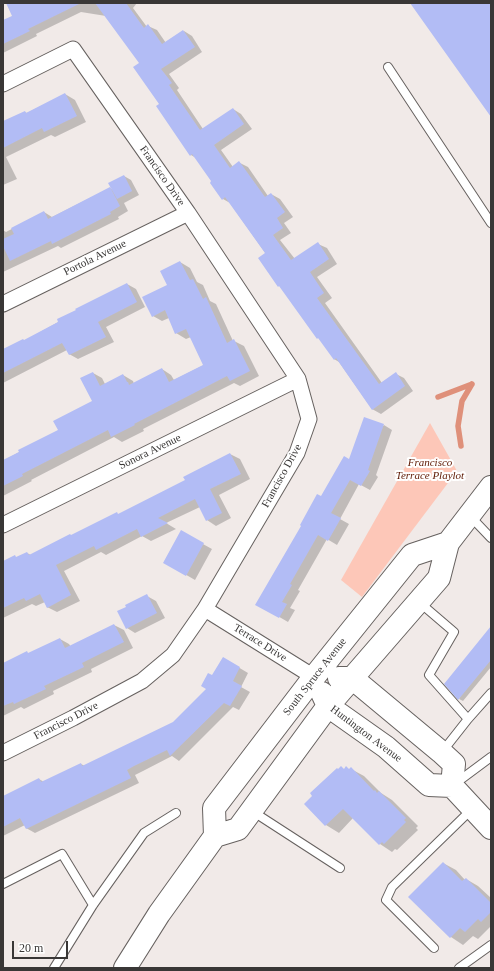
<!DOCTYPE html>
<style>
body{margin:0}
#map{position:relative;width:494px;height:971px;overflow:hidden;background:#f1eae8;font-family:"Times New Roman",serif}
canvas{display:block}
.frame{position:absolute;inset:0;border:4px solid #393736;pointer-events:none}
.scale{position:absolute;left:12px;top:941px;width:56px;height:18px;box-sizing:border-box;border:2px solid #393736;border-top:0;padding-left:5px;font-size:12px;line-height:14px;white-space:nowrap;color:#393736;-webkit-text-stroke:3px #fff;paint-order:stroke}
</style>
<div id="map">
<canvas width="494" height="971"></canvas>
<div class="frame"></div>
<div class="scale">20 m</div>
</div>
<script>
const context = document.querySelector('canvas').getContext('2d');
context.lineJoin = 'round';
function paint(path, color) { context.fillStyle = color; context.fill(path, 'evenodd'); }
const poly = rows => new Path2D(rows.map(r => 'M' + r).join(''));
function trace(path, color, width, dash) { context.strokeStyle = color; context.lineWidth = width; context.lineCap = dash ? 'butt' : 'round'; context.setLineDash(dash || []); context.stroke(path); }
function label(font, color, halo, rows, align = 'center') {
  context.font = font + ' "Times New Roman",serif'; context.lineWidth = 4; context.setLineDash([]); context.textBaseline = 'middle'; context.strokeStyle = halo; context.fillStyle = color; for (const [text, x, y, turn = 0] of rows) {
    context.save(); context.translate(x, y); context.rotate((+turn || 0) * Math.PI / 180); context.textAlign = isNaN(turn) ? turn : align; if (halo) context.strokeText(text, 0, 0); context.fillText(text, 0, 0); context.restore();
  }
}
const green = poly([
 [430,423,457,471,362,597,341,580]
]);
const shadow = poly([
 [21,3,137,3,133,8,147,27,148,26,157,30,166,43,184,31,192,36,202,52,169,74,179,88,177,90,203,129,233,109,241,114,252,129,221,150,233,167,240,163,248,167,268,196,271,194,280,199,293,217,284,223,291,233,280,240,295,259,318,244,327,248,337,264,317,277,332,298,325,303,382,383,396,374,404,378,413,391,381,414,372,409,339,362,334,359,266,254,230,203,223,199,213,182,196,158,191,155,158,106,161,104,140,63,106,16,81,12,36,34,37,36,3,53,3,21,13,16],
 [65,94,75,100,86,122,55,137,51,135,6,157,17,179,3,185,3,123,25,112,27,113],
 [124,176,131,180,139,195,124,203,128,211,118,217,119,219,61,248,58,246,3,272,3,230,6,232,44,212,52,217,110,188,113,190],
 [180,262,190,268,197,282,203,285,210,301,216,304,233,341,234,341,244,346,259,376,240,386,234,383,143,429,144,431,122,442,114,437,31,480,32,481,3,496,3,461,59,430,93,401,93,373,102,378,105,384,123,375,133,381,134,384,162,369,171,375,174,380,204,365,191,337,186,339,176,333,169,318,162,321,153,316],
 [127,284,136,289,145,307,106,327,114,342,78,359,69,354,67,350,3,383,3,350,24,341],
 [384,425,392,430,376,475,378,477,370,490,359,484,340,519,349,524,337,545,327,539,298,590,300,591,290,608,295,610,288,622,257,604,321,497,350,460],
 [230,454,240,459,250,479,219,495,231,518,216,526,207,520,200,507,166,523,176,529,151,541,142,536,106,555,101,552,64,571,80,601,57,612,47,607,45,602,36,606,32,604,3,618,3,565,27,553,31,555,119,515,186,481],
 [181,532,212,549,195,580,164,562],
 [147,596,156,601,165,618,135,633,127,628],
 [114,625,124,630,133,648,91,669,92,672,53,691,54,694,24,709,21,707,3,716,3,664,27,653,30,654,60,639,69,644,71,647],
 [491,628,491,667,463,701,459,699],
 [223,658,248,673,241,687,250,692,239,710,233,707,179,761,172,756,143,771,135,775,139,783,35,833,26,828,25,825,3,836,3,799,39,779,44,782,81,764,85,766,173,723,207,689,212,677],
 [345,769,350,770,351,769,364,776,381,793,392,800,418,826,416,828,418,830,397,850,395,849,392,852,380,844,353,818,339,833,326,825,305,804,338,770],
 [443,863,456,870,465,880,466,879,478,886,491,898,491,926,478,939,473,936,463,945,451,937,410,897]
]);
const stream = poly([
 [438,397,472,384],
 [461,446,458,426,462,401,472,384]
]);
const building = poly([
 [6,3,81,3,28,29,30,31,3,44,3,20,12,16],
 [95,3,126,3,144,28,148,24,162,44,183,30,195,47,161,69,172,83,169,85,200,130,233,108,244,124,214,145,230,168,239,161,265,197,271,193,285,212,277,218,283,228,273,235,291,260,318,242,329,259,310,272,324,293,317,298,379,384,396,372,405,386,372,410,336,358,334,360,318,338,317,339,279,286,278,287,258,258,265,253,225,197,222,200,210,183,211,181,192,154,190,156,156,106,159,104,133,67,139,63],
 [410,3,491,3,491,117],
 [65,93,77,116,44,132,42,128,3,148,3,121,25,111,26,113],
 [124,175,132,191,117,199,108,183],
 [110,187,120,206,110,212,111,214,52,244,51,241,10,261,3,246,3,239,14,234,11,228,44,211,48,219],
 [180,261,190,280,193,279,203,299,206,297,227,343,234,339,250,371,230,381,227,376,134,424,135,425,111,437,108,430,22,474,23,476,3,486,3,460,19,452,18,450,58,430,53,421,92,401,80,378,93,372,100,386,123,374,127,382,128,382,129,385,162,368,169,382,203,365,186,329,175,334,165,310,152,317,142,297,167,285,160,271],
 [127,283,137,302,98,322,106,337,69,355,62,343,3,373,3,349,23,339,24,340,58,322,57,319,76,310,75,309],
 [364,417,384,424,368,470,370,471,361,486,350,480,331,513,341,518,328,541,318,535,290,584,292,585,282,602,287,604,279,618,255,605,301,526,300,525,317,494,321,496,344,456,349,459],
 [230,453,241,474,210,489,222,513,206,521,195,499,158,518,168,523,141,537,137,529,96,550,94,546,56,565,71,595,47,608,40,594,26,601,24,598,3,608,3,561,15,555,16,557,27,552,29,555,70,534,71,535,117,512,118,514,185,480,183,477],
 [181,530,204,543,186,576,163,563],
 [147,594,157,613,126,629,117,611,126,607,125,605],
 [114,624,124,642,82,663,84,667,44,686,46,689,14,704,13,702,3,706,3,663,27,651,28,653,60,638,65,648],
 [491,626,491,660,458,700,444,684],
 [223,657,240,667,233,681,242,686,230,706,224,703,170,756,167,750,134,766,127,770,131,778,26,829,20,818,3,827,3,796,39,778,41,782,81,763,82,766,173,722,206,689,201,686,208,673,212,675],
 [341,766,344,769,346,766,349,769,351,767,374,791,375,790,377,793,379,791,406,818,404,820,406,822,384,844,382,842,379,845,343,809,325,826,304,804,312,796,310,793,337,768,338,769],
 [443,862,462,881,466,878,491,903,491,912,481,922,478,919,465,932,460,928,450,938,408,897]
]);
const lane = poly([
 [388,67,491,223],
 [470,516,491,538],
 [419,602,454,632,429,675,468,719],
 [442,752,468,719,491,693],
 [456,783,491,757],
 [252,811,340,868],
 [3,884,62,854,93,905],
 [434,948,386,900,392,887,472,809],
 [54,968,93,905,144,833,176,813],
 [459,968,491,945]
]);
const street = poly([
 [3,84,73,49,188,213,298,379,309,419,297,453,205,609,173,655,142,681,73,718,3,753],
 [3,304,188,213],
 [3,525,298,379],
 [205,609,314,677]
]);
const secondary = poly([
 [339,678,352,678,441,752,454,764,452,786],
 [322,693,328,706,386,747,429,785,452,786,491,828],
 [215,836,214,808,314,677,412,555,448,543],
 [125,968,159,914,215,836,238,829,328,706,439,578,448,543,491,487]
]);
const streetNames = [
 ["Francisco Drive",162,176,55],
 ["Portola Avenue",95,258,-26],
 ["Sonora Avenue",150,452,-26],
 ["Francisco Drive",282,476,-61],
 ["Terrace Drive",260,643,32],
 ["South Spruce Avenue",315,677,-52],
 ["Francisco Drive",66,721,-27],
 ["Huntington Avenue",366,734,37]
];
const parkNames = [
 ["Francisco",430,463],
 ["Terrace Playlot",430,476]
];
paint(green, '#fdc7b8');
paint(shadow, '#0003');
trace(stream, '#df907a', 5.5);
paint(building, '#b2bcf5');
trace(lane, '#66615f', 10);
trace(street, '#66615f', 17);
trace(secondary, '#66615f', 24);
trace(lane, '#fff', 8);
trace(street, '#fff', 15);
trace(secondary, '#fff', 22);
label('11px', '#393736', '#fff', streetNames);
label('italic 11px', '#5e1903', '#fff', parkNames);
</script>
